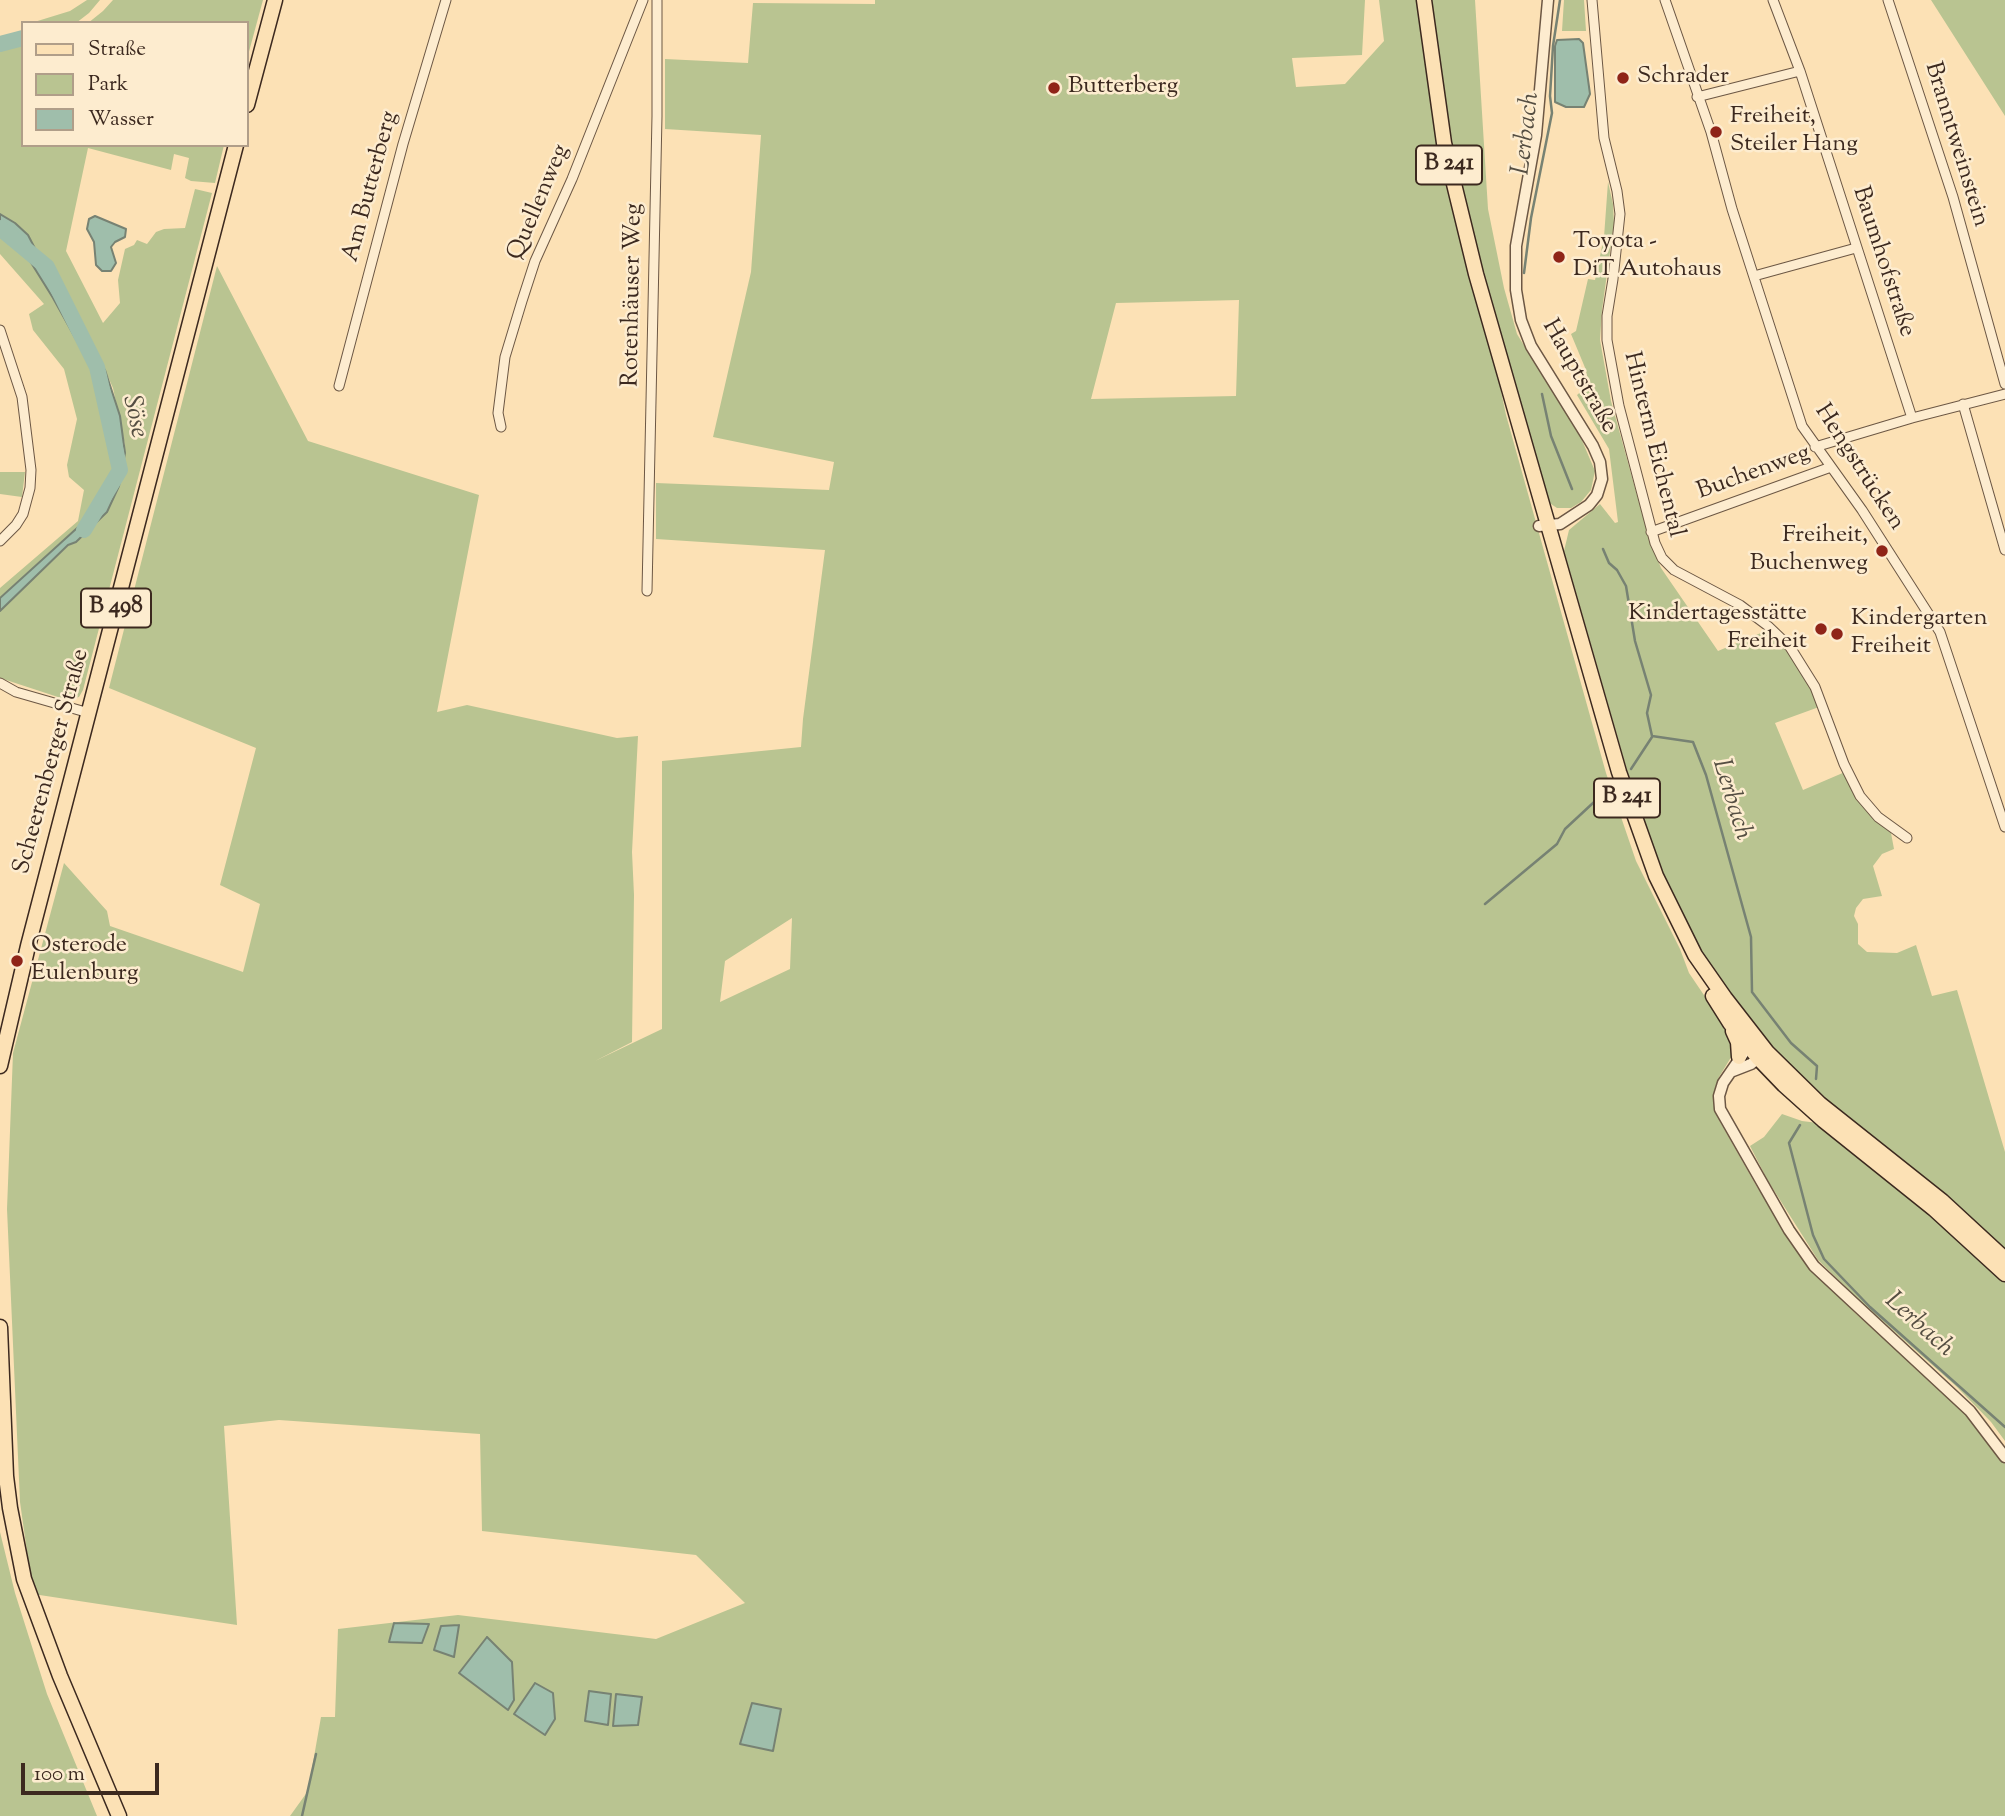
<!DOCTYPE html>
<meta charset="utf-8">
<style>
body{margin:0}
#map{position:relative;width:2005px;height:1816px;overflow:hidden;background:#fce1b5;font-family:"Sorts Mill Goudy",serif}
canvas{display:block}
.legend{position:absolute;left:21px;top:21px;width:228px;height:126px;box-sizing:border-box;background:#fdeccf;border:2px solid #b09e89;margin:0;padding:9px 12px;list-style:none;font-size:21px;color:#3c291f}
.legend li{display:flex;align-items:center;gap:14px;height:35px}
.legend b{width:35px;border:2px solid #b09e89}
.scale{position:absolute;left:21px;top:1763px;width:138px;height:32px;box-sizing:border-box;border:4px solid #3c291f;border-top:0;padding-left:9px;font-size:21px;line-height:24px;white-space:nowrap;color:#3c291f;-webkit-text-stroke:5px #fdeccf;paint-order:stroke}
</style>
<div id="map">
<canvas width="2005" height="1816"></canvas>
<ul class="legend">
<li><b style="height:9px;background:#fce1b5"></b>Straße</li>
<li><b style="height:19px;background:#b9c491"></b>Park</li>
<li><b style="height:19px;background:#9fbeab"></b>Wasser</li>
</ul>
<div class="scale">100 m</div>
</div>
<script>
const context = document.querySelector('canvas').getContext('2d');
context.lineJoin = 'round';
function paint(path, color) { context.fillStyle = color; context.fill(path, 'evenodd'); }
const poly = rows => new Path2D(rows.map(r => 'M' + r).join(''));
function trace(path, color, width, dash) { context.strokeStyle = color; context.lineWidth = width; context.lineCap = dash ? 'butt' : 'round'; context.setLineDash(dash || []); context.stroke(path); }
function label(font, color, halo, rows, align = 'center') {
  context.font = font + ' "Sorts Mill Goudy",serif'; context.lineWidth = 5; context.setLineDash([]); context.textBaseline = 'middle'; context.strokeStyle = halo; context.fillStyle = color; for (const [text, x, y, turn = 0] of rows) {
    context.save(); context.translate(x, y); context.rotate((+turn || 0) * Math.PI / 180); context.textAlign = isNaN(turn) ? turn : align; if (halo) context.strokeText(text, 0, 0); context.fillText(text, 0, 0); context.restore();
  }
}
const green = poly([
 [87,0,100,0,89,13,76,23,31,23,70,11],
 [113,0,263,0,247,59,247,23,88,23,103,11],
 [875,0,1365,0,1362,55,1292,58,1296,87,1345,84,1384,41,1379,0,1419,0,1506,415,1606,773,1636,861,1680,949,1689,973,1729,1032,1733,1054,1719,1077,1715,1095,1719,1120,1757,1187,1810,1267,1854,1312,1967,1414,2005,1464,2005,1816,290,1816,308,1791,321,1717,335,1717,338,1629,458,1615,656,1639,745,1603,696,1555,482,1531,480,1434,279,1420,224,1426,237,1625,33,1594,20,1502,7,1209,13,1053,64,863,107,911,110,926,243,972,260,904,220,885,256,748,109,688,217,266,308,441,479,495,437,712,467,705,617,738,638,736,632,852,634,895,632,1042,595,1061,662,1029,662,761,801,747,803,719,825,550,656,539,656,483,829,490,834,462,713,437,751,272,761,135,665,129,665,59,748,63,753,3,875,4],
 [1239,300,1236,396,1091,399,1116,303],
 [792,918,790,969,720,1002,725,961],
 [1432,0,1475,0,1488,209,1504,288,1517,334,1581,438,1595,471,1591,490,1581,502,1571,508,1557,508,1548,502,1482,270,1450,141],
 [1564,0,1584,0,1586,31,1562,31],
 [1931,0,2005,0,2005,116],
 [23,37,23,145,224,145,215,183,191,181,185,178,189,158,174,154,171,170,88,148,66,251,103,323,120,303,118,280,125,249,134,245,137,240,147,244,156,232,164,229,185,228,195,189,212,193,83,690,79,697,67,700,0,678,0,611,69,545,76,542,107,512,119,486,124,466,125,445,113,388,105,370,83,341,28,235,15,223,0,214,0,45,5,41],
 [1608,182,1613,204,1614,223,1602,310,1600,340,1611,401,1648,535,1661,568,1718,651,1768,630,1788,650,1811,686,1819,707,1775,723,1803,790,1845,772,1891,833,1894,849,1882,854,1873,866,1882,896,1863,899,1856,908,1854,916,1858,924,1858,944,1867,952,1897,953,1916,945,1932,996,1957,990,2005,1152,2005,1250,1823,1099,1764,1039,1699,953,1669,893,1627,770,1564,551,1569,530,1600,504,1615,523,1618,522,1609,449,1577,395,1588,385,1586,370,1571,334,1576,331,1588,279,1595,280,1604,237],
 [0,229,30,261,53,298,101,384,114,417,118,455,112,484,98,509,0,598,0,588,78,521,84,490,69,477,67,465,77,419,64,369,33,330,29,314,44,304,0,254],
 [0,472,25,472,22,497,0,494],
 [1782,1114,1802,1121,1818,1123,1931,1213,2005,1281,2005,1441,1991,1422,1957,1387,1861,1302,1818,1260,1768,1181,1750,1146,1764,1137],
 [0,1532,15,1593,47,1694,97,1816,0,1816]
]);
const water = poly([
 [1579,39,1583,43,1590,94,1584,107,1566,107,1555,102,1555,46,1557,40,1579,39],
 [0,214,15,223,28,235,83,341,105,370,120,416,125,453,119,486,107,512,76,542,68,545,0,611,0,598,98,509,112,484,118,455,114,417,101,384,53,298,30,261,0,229,0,214],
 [95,216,126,229,125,237,115,242,111,247,116,263,111,271,102,271,96,265,94,242,87,229,89,219,95,216],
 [394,1623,429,1624,422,1643,389,1642,394,1623],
 [459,1625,454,1657,434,1650,441,1626,459,1625],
 [487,1637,512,1662,514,1700,508,1710,459,1673,487,1637],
 [535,1683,553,1693,555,1719,545,1735,514,1714,535,1683],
 [589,1691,611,1694,608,1725,585,1721,589,1691],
 [616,1694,642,1697,638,1725,613,1726,616,1694],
 [752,1703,781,1709,773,1751,740,1744,752,1703]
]);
const stream = poly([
 [1524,273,1531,218,1552,113,1550,96,1553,46,1560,0],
 [1542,394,1551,436,1572,489],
 [1603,549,1609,563,1617,570,1626,586,1635,641,1651,695,1647,713,1652,736,1693,742,1706,775,1751,937,1752,992,1791,1043,1817,1066,1816,1079],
 [1631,769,1652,737],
 [1485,904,1557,844,1565,829,1607,790],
 [1800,1125,1789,1143,1813,1235,1824,1259,1870,1307,2005,1427],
 [302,1816,316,1754]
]);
const river = poly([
 [0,44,23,38],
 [0,228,47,267,97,367,120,470,84,530]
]);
const minor = poly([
 [1592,0,1604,138,1617,191,1620,214,1613,279,1607,316,1607,340,1619,406,1655,543,1662,558,1674,570,1740,605,1768,626,1790,647,1815,687,1844,764,1860,796,1878,817,1907,838],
 [1665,0,1711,132,1732,209,1802,426,1862,510,1940,632,2005,827],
 [1773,0,1800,71,1912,418],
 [1888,0,1953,197,2005,384],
 [1697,97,1800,71],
 [1754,276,1856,248],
 [0,330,22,397,31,470,30,488,23,514,16,525,0,541],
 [339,386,403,144,446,0],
 [1963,404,2005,550],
 [501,427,498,413,505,357,522,301,535,261,572,179,643,0],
 [1815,447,1912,418,2005,394],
 [1651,532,1831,467],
 [647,591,657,116,657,0],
 [0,683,16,692,89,713]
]);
const tertiary = poly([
 [1539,526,1560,524,1589,505,1597,495,1602,479,1600,462,1593,446,1531,346,1521,320,1516,290,1516,246,1536,135,1548,0],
 [1743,1054,1723,1083,1719,1096,1720,1109,1789,1230,1814,1266,1970,1411,2005,1457],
 [1733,1071,1751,1064,1764,1054]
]);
const primary = poly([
 [1424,0,1444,143,1476,274,1619,772,1656,876,1695,955,1725,998,1767,1052,1820,1104,1942,1201,2005,1259],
 [247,105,275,0],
 [1713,996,1730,1023,1759,1059,1784,1085,1823,1120,1934,1209,2005,1274],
 [1733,1031,1738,1042,1739,1057],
 [0,1066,28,946,236,145],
 [0,1327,6,1476,10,1508,24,1579,60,1676,119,1816]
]);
const markers = [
 [1623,78,7,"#8f2418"],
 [1054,88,7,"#8f2418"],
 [1716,132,7,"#8f2418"],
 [1559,257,7,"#8f2418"],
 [1882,551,7,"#8f2418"],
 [1821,629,7,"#8f2418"],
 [1837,634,7,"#8f2418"],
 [17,961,7,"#8f2418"]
];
const shields = [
 [1449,165,66],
 [116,608,70],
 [1627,798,66]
];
const shieldNames = [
 ["B 241",1449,165],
 ["B 498",116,608],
 ["B 241",1627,798]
];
const poiNames = [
 ["Schrader",1637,78],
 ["Butterberg",1068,88],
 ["Freiheit,",1730,118],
 ["Steiler Hang",1730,146],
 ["Toyota -",1573,243],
 ["DiT Autohaus",1573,271],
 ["Freiheit,",1868,537,"right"],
 ["Buchenweg",1868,565,"right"],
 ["Kindertagesstätte",1807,615,"right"],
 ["Freiheit",1807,643,"right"],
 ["Kindergarten",1851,620],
 ["Freiheit",1851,648],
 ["Osterode",31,947],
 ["Eulenburg",31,975]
];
const streetNames = [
 ["Branntweinstein",1955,145,73],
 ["Am Butterberg",372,187,-75],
 ["Quellenweg",540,203,-67],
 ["Baumhofstraße",1882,262,72],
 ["Rotenhäuser Weg",634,295,-89],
 ["Hauptstraße",1578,377,60],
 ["Hinterm Eichental",1652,445,76],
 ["Hengstrücken",1858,468,57],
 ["Buchenweg",1754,474,-20],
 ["Scheerenberger Straße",53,762,-75]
];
const waterNames = [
 ["Lerbach",1528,134,-83],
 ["Söse",133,417,78],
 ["Lerbach",1730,800,73],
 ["Lerbach",1918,1326,42]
];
paint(green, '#b9c491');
paint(water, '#9fbeab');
trace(water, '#778273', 2);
trace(stream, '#778273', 2.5);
trace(river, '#9fbeab', 16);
trace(minor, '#6c5744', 11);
trace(tertiary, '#6c5744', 13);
trace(primary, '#3c291f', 17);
trace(minor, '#fdeccf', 9);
trace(tertiary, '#fdeccf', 10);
trace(primary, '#fce1b5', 14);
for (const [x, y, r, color] of markers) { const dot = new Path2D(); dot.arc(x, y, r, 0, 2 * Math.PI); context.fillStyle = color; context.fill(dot); trace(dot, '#fdeccf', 2.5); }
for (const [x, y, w] of shields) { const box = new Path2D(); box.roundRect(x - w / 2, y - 19.5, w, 39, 5); context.fillStyle = '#fdeccf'; context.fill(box); trace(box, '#3c291f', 2); }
label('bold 23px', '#3c291f', null, shieldNames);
label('24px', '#3c291f', '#fdeccf', poiNames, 'left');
label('24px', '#3c291f', '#fdeccf', streetNames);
label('italic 26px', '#554e42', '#fdeccf', waterNames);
</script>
